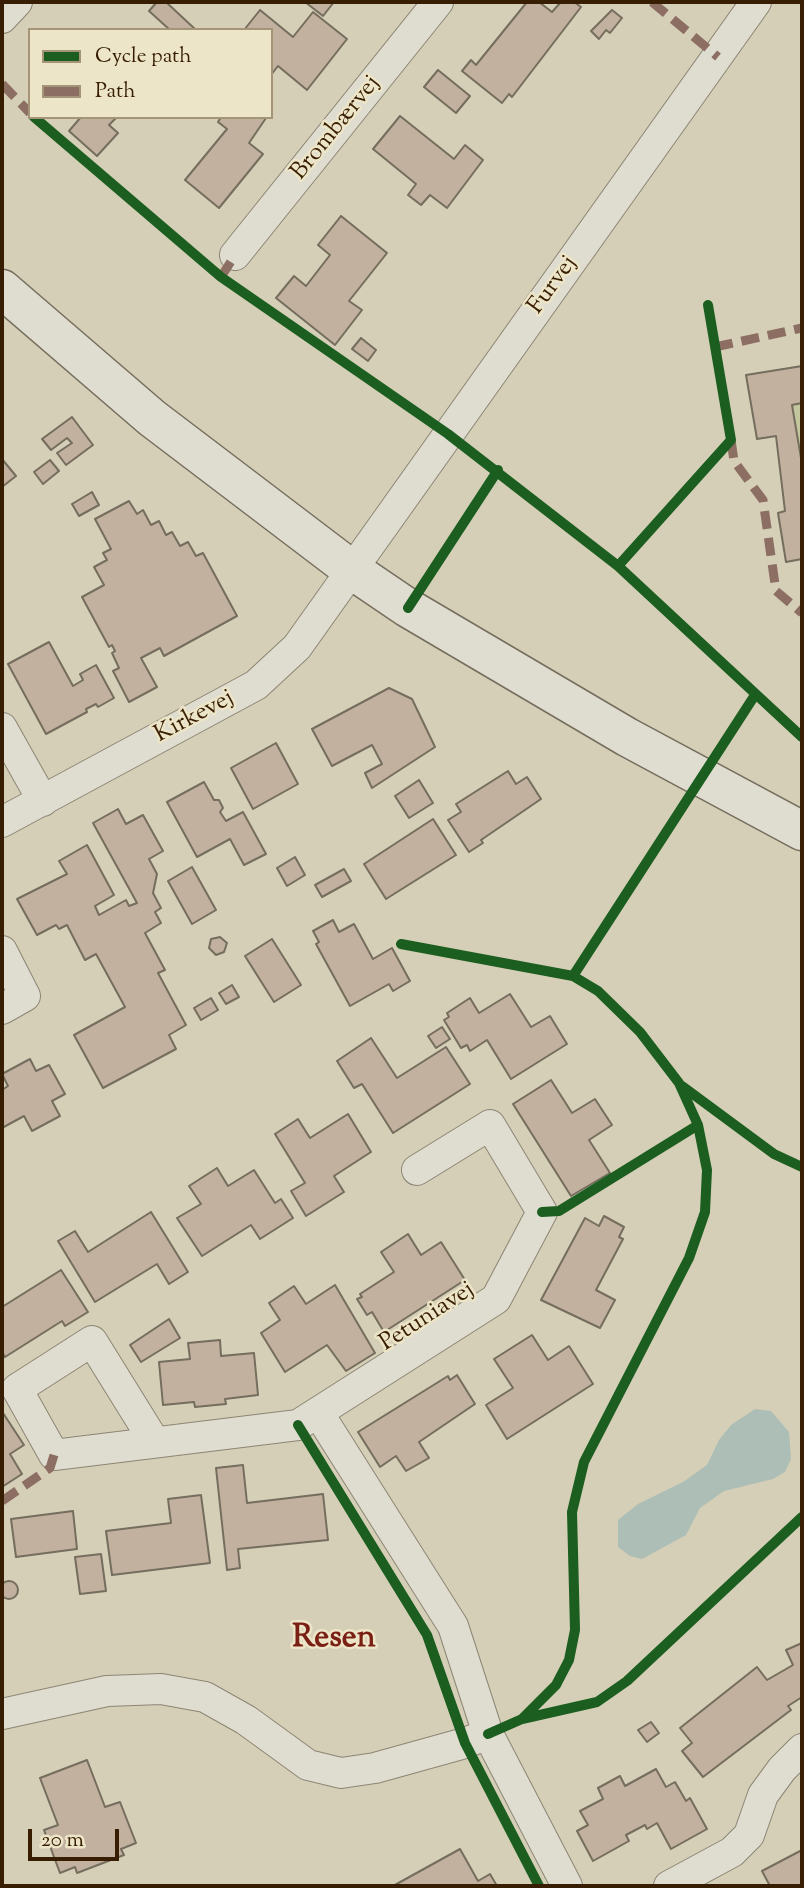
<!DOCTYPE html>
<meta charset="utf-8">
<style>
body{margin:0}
#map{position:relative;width:804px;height:1888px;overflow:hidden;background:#d6cfb7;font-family:"Sorts Mill Goudy",serif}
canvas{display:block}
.frame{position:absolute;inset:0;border:4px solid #371d02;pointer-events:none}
.legend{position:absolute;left:28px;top:28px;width:245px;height:91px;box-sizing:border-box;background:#ede5c8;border:2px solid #a49579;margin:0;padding:9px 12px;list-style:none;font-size:21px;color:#371d02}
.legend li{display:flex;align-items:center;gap:14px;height:35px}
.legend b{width:35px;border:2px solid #a49579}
.scale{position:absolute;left:28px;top:1829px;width:91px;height:32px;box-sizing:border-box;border:4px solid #371d02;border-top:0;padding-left:9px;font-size:21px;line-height:24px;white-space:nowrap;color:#371d02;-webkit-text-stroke:5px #ede5c8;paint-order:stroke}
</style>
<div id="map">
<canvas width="804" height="1888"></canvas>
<div class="frame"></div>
<ul class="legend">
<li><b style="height:9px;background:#1b5e20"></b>Cycle path</li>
<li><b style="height:9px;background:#8d6e63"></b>Path</li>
</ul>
<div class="scale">20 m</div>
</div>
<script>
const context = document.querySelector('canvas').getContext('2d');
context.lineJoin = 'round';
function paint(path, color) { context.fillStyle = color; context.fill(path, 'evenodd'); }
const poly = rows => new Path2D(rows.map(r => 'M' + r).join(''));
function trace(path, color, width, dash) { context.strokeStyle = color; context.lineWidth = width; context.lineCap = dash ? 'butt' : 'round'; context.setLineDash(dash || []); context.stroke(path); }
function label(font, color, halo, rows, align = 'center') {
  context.font = font + ' "Sorts Mill Goudy",serif'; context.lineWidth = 5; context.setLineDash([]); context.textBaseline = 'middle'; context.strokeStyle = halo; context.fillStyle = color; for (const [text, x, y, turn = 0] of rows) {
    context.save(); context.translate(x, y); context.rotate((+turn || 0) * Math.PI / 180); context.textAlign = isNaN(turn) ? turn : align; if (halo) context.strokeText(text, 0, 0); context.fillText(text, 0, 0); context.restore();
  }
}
const green = poly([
 [802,403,802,464,792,405]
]);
const water = poly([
 [755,1409,771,1411,789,1432,791,1459,785,1472,773,1479,724,1491,700,1508,686,1535,642,1559,630,1556,618,1547,618,1520,638,1504,683,1482,707,1465,719,1440,731,1425]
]);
const building = poly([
 [157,2,166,2,196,30,170,30,149,11,157,2],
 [305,2,334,2,323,16,305,2],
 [527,2,539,2,552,12,561,2,574,2,581,7,512,97,509,94,502,103,462,71,471,60,476,65,527,2],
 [260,10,293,37,313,12,347,39,307,90,278,66,271,75,271,30,244,30,260,10],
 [612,10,622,18,610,33,606,30,599,39,591,31,612,10],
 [438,70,470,96,456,113,424,87,438,70],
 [400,116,454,159,465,145,483,160,447,208,430,195,421,205,408,195,416,184,373,149,400,116],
 [81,117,117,117,109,125,118,133,97,156,69,131,81,117],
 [221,117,266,118,249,143,263,154,219,208,185,180,227,129,218,122,221,117],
 [341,216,387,253,349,301,362,310,335,345,276,298,294,276,306,286,330,255,318,245,341,216],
 [361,338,376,350,368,361,352,349,361,338],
 [802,366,802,403,792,405,802,464,802,559,786,562,778,513,785,511,776,436,757,439,746,375,802,366],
 [72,417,93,445,66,465,57,453,72,443,67,438,51,450,42,439,72,417],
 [2,459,16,476,2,487,2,459],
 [50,460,59,471,43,484,34,472,50,460],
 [92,492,99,505,79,516,72,504,92,492],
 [129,501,137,514,143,510,151,525,159,521,166,535,172,532,180,546,188,542,196,556,203,553,237,616,164,656,160,648,141,658,157,687,129,702,113,671,119,668,112,653,115,651,112,645,109,647,82,597,104,585,94,567,107,560,103,553,111,549,95,519,129,501],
 [49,642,73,686,83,680,80,674,96,665,114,698,98,707,96,704,86,709,87,712,46,734,8,664,49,642],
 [389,688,412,699,435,747,372,788,365,773,382,764,372,745,332,766,312,729,389,688],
 [276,743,298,784,253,809,231,768,276,743],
 [508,771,516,784,527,777,541,799,481,840,483,843,469,852,448,820,461,812,456,804,508,771],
 [419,780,433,803,409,818,395,796,419,780],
 [204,782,214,800,219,800,223,808,220,812,226,821,243,812,266,854,244,865,230,839,197,857,167,802,204,782],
 [118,809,126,824,143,815,163,851,149,859,157,874,153,893,161,908,155,912,161,923,145,933,165,970,158,973,186,1025,169,1035,176,1049,103,1088,74,1035,125,1007,96,954,85,960,67,925,59,929,56,925,37,935,17,899,67,874,59,861,87,845,114,895,95,906,99,915,126,900,129,906,137,903,93,823,118,809],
 [433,819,456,855,386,899,364,864,433,819],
 [295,857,305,875,287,886,277,868,295,857],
 [192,867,216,910,192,924,168,881,192,867],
 [344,869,351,881,322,897,315,885,344,869],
 [333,920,339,932,354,924,373,959,392,948,410,981,393,991,389,984,350,1006,316,944,319,942,313,931,333,920],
 [220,937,227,943,224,952,216,955,209,948,211,939,220,937],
 [272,939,301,985,274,1002,245,956,272,939],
 [232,985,239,997,226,1004,219,993,232,985],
 [510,994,531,1027,550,1016,567,1044,511,1079,487,1040,470,1051,467,1045,461,1048,444,1020,449,1017,447,1013,470,998,479,1013,510,994],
 [211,998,218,1010,201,1020,194,1008,211,998],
 [442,1027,450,1039,436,1048,428,1036,442,1027],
 [371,1038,397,1078,446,1047,470,1084,393,1133,362,1084,354,1088,337,1061,371,1038],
 [30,1059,36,1071,49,1065,65,1094,52,1101,60,1116,32,1131,24,1116,2,1128,2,1090,8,1086,2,1074,30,1059],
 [551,1080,572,1113,595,1099,612,1125,589,1140,610,1173,571,1196,513,1104,551,1080],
 [348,1114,371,1152,334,1176,344,1192,306,1216,291,1191,305,1183,275,1134,298,1119,310,1138,348,1114],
 [217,1168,228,1186,254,1170,275,1203,281,1199,293,1218,260,1239,251,1225,202,1256,177,1218,201,1204,189,1186,217,1168],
 [151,1212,188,1272,169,1284,157,1264,95,1302,58,1241,75,1231,88,1252,151,1212],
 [604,1216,624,1227,619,1237,623,1239,596,1290,615,1300,600,1328,541,1300,585,1218,599,1226,604,1216],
 [408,1234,421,1255,441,1242,465,1280,384,1332,372,1312,367,1315,357,1299,362,1297,360,1294,394,1272,381,1252,408,1234],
 [61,1270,88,1312,65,1326,62,1321,5,1357,2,1352,2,1307,61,1270],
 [335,1285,375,1353,346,1371,327,1345,285,1372,261,1333,280,1320,269,1303,294,1286,306,1304,335,1285],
 [169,1319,180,1338,141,1362,130,1345,169,1319],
 [532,1335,548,1360,569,1346,593,1384,507,1439,486,1405,513,1388,494,1359,532,1335],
 [220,1340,221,1356,254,1353,258,1395,225,1399,226,1404,195,1407,194,1402,163,1405,159,1362,190,1359,188,1343,220,1340],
 [457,1375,475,1404,419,1442,429,1458,406,1471,396,1456,380,1467,358,1432,448,1376,450,1380,457,1375],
 [3,1413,24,1445,10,1454,22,1474,2,1487,3,1413],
 [243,1465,247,1503,323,1494,328,1540,238,1549,240,1568,227,1570,216,1468,243,1465],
 [201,1495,210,1563,112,1575,106,1531,171,1523,168,1499,201,1495],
 [73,1511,77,1549,16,1557,11,1519,73,1511],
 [101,1554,106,1591,80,1594,75,1557,101,1554],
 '0 1590a9 9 0 1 1 18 0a9 9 0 1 1-18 0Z',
 [802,1643,802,1697,788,1706,791,1710,703,1777,682,1751,692,1743,680,1728,757,1667,767,1680,793,1665,786,1650,802,1643],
 [651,1722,659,1733,647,1742,638,1730,651,1722],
 [87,1760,105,1807,120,1802,136,1843,121,1849,124,1855,77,1873,75,1867,60,1873,44,1830,58,1825,40,1778,87,1760],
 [656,1769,666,1787,675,1782,686,1801,690,1798,707,1829,671,1849,657,1823,647,1829,645,1825,626,1835,629,1841,593,1861,577,1831,588,1825,580,1811,603,1799,598,1788,620,1776,625,1786,656,1769],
 [460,1849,478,1881,490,1874,497,1886,393,1886,460,1849],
 [802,1850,802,1886,770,1886,762,1871,802,1850]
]);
const street = poly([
 [2,18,17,2],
 [235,255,438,2],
 [2,728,43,801],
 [2,822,256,685,297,647,756,2],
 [2,951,25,996,2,1009],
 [319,1414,453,1626,488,1734,567,1886],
 [154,1441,92,1341,17,1389,54,1455,298,1425,496,1299,542,1212,490,1125,417,1170],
 [2,1714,107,1691,161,1689,205,1697,246,1720,308,1765,341,1773,375,1768,465,1743,488,1734],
 [669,1886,732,1852,749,1835,763,1795,782,1769,802,1749]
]);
const secondary = poly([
 [2,289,152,418,352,570,408,608,627,737,802,831]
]);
const quiet = poly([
 [652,2,718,57],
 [2,84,30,113],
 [221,277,235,255],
 [715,347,802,328],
 [731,440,734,461,763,500,776,591,802,613],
 [2,1501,50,1468,54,1455]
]);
const cycleway = poly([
 [34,117,221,277,448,434,618,566,802,737],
 [618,566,731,440,708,305],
 [408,608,498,470],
 [401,944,573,976,598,991,640,1032,679,1083,698,1125,707,1170,705,1212,689,1258,584,1462,572,1512,575,1630,569,1660,556,1685,522,1719,488,1734],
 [573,976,755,695],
 [682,1086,774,1154,802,1167],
 [542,1212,559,1211,698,1125],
 [298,1425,427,1635,465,1743,539,1886],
 [522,1719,597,1702,627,1681,802,1517]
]);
const streetNames = [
 ["Brombærvej",337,129,-51],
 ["Furvej",554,286,-54],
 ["Kirkevej",195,718,-28],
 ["Petuniavej",428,1318,-33]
];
const districtNames = [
 ["Resen",334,1641]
];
paint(green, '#c4c69d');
paint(water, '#acbeb5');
paint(building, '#c2b19f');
trace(building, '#756d5d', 2);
trace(street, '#8c8574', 32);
trace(secondary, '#756d5d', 41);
trace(street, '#dfdcd0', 30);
trace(secondary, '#dfdcd0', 38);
trace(quiet, '#8d6e63', 9, [18, 9]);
trace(cycleway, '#1b5e20', 10);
label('24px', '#371d02', '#ede5c8', streetNames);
label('bold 32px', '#7a1f14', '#ede5c8', districtNames);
</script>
